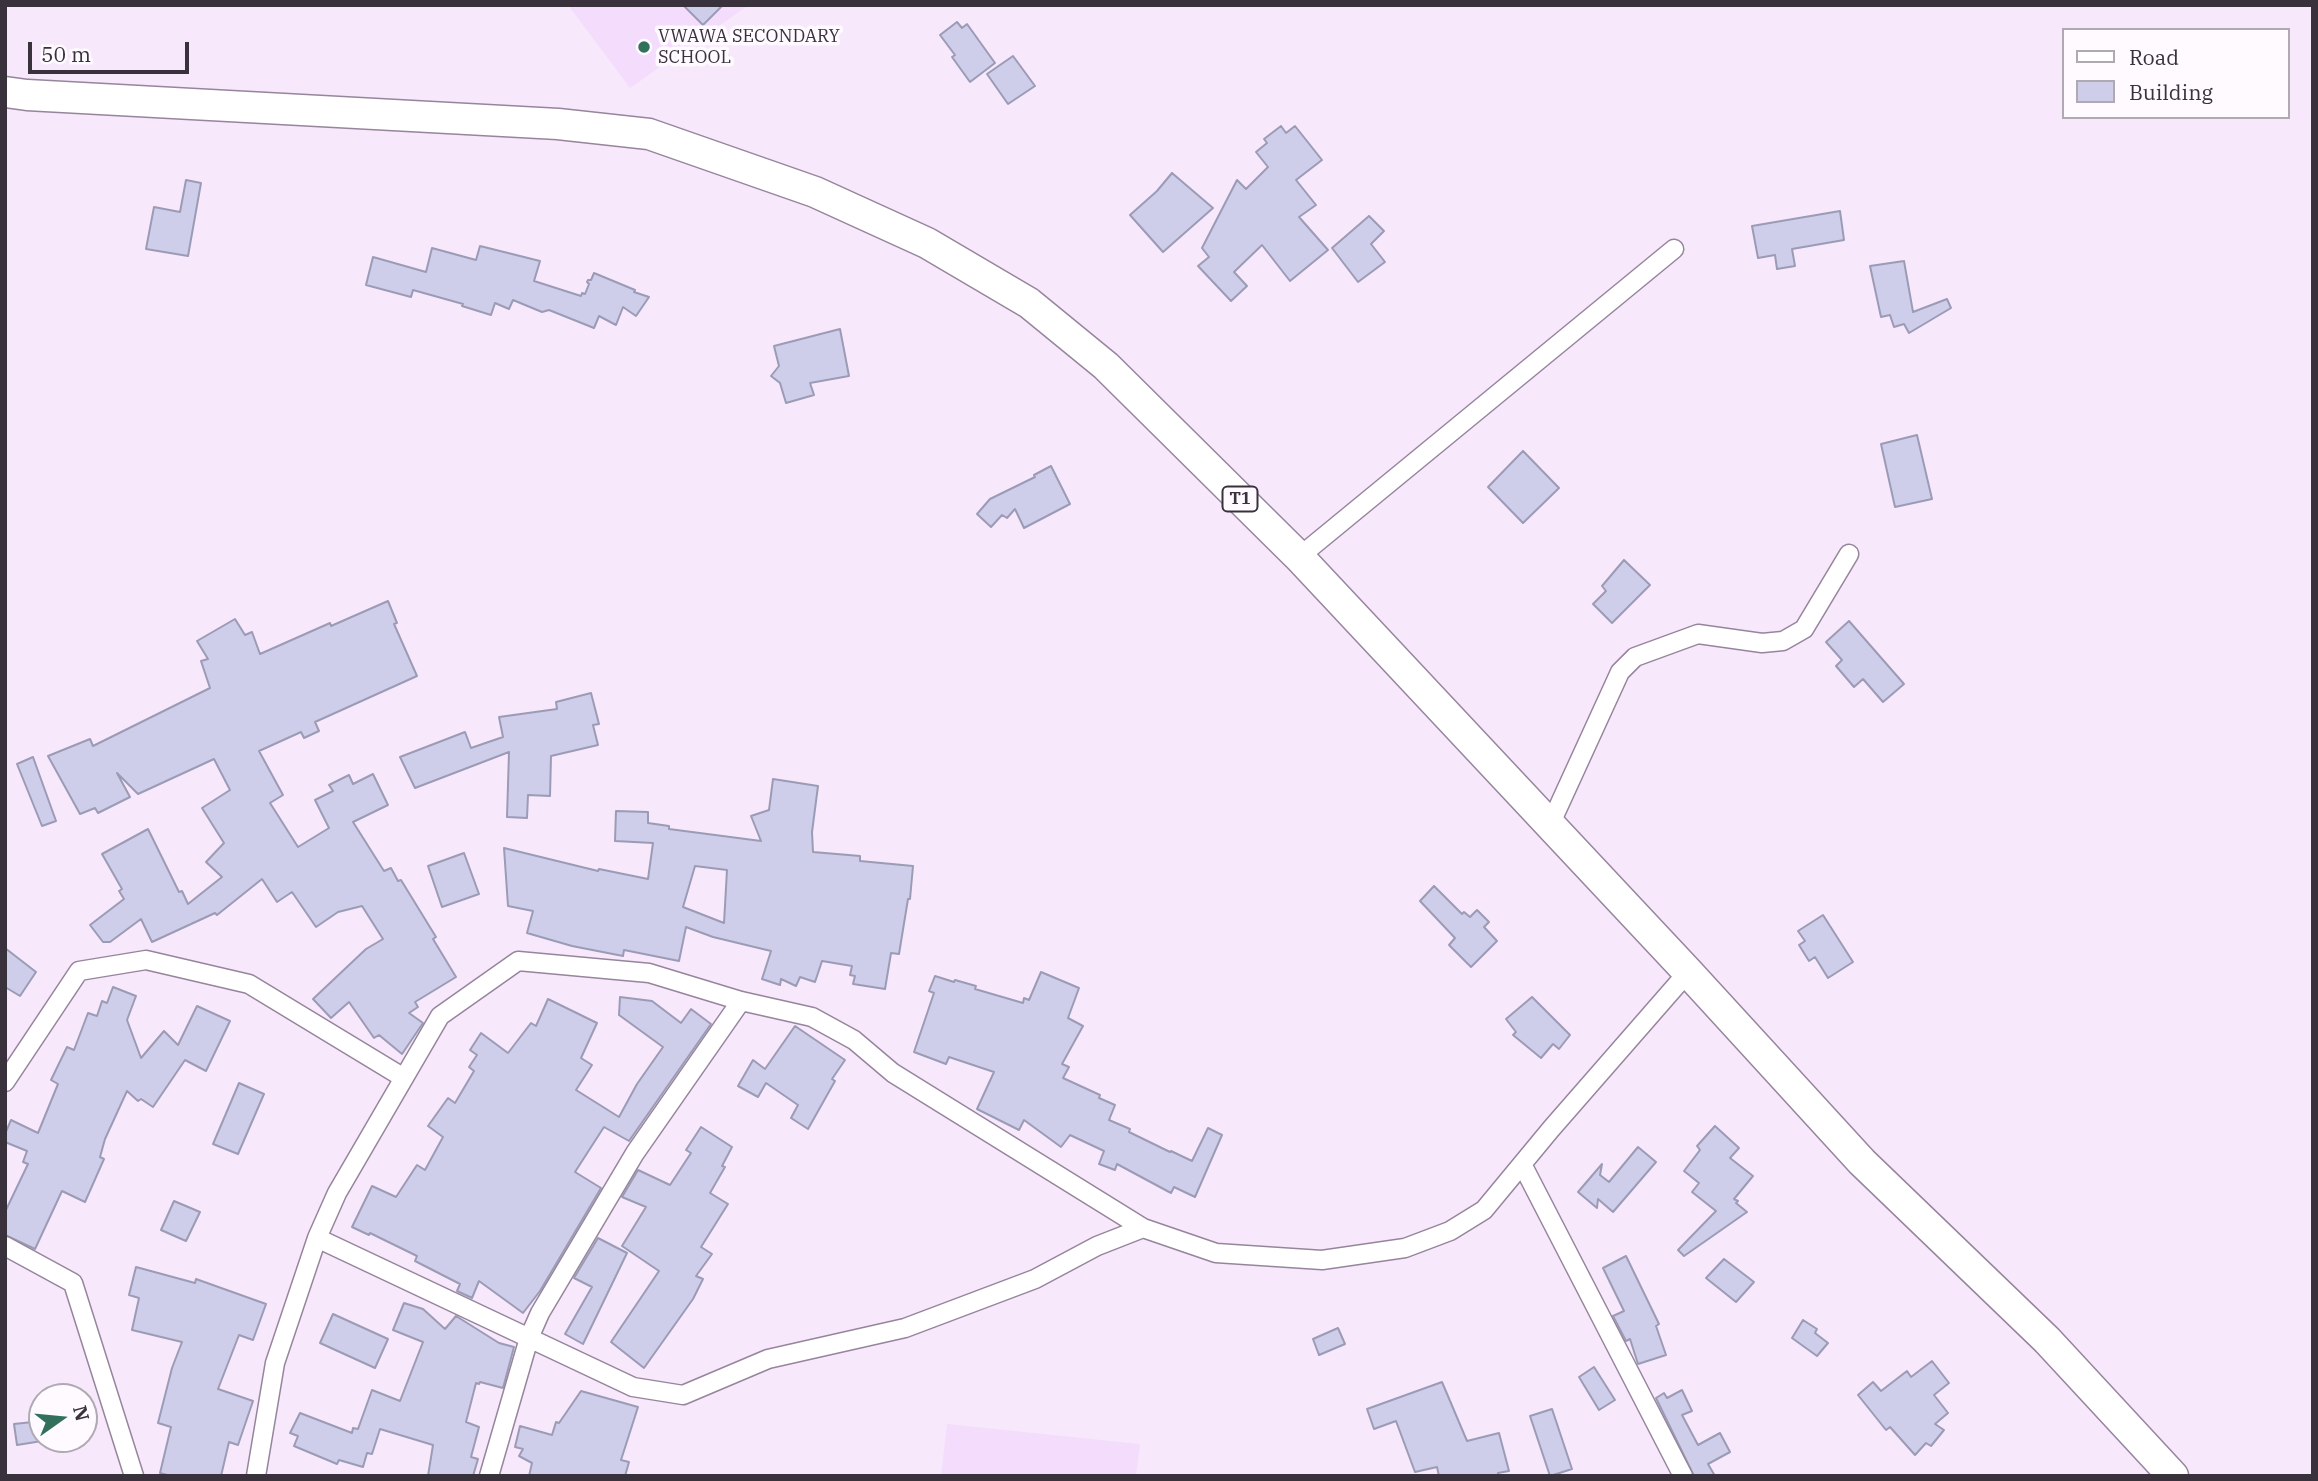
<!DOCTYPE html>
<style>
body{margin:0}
#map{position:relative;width:2318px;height:1481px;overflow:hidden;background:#f7e8fc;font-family:"IBM Plex Serif",serif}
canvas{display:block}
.frame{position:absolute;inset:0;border:7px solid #39323c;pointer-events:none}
.legend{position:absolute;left:2062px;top:28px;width:228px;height:91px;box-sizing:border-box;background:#fefaff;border:2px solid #afaab1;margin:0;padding:9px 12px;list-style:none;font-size:21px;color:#39323c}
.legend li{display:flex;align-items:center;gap:14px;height:35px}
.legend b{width:35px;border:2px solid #afaab1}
.north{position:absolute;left:28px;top:1383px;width:70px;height:70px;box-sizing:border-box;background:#fefaff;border:2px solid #afaab1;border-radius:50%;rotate:75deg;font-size:19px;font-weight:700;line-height:28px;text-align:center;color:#39323c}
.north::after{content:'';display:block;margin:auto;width:24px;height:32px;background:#32705c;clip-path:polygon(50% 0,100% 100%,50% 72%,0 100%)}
.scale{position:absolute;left:28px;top:42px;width:161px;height:32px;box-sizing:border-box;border:4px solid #39323c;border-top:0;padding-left:9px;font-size:21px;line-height:24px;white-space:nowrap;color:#39323c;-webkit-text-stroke:5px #fefaff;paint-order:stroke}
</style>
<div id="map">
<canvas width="2318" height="1481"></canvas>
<div class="frame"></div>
<ul class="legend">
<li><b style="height:9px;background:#fff"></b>Road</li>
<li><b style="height:19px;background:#cfceea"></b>Building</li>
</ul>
<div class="north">N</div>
<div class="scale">50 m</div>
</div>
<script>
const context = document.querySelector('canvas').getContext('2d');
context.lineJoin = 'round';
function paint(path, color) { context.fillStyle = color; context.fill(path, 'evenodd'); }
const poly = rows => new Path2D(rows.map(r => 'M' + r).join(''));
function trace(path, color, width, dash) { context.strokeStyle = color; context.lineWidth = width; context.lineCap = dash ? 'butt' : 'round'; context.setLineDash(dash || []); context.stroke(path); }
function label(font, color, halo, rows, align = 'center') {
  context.font = font + ' "IBM Plex Serif",serif'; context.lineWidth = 7; context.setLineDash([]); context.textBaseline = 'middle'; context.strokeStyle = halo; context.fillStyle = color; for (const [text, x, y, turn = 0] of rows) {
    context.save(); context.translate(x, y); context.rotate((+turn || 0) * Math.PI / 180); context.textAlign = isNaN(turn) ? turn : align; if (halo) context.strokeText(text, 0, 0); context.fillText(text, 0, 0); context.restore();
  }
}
const built = poly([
 [568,5,749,5,630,88],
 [947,1424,1140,1444,1136,1476,941,1476]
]);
const building = poly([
 [683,5,723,5,703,25,683,5],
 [957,22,962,28,967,24,995,63,970,82,952,57,955,55,940,35,957,22],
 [1013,56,1035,86,1008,104,987,74,1013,56],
 [1281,126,1286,133,1295,126,1322,160,1296,180,1316,205,1299,217,1328,250,1290,281,1262,245,1234,272,1247,286,1231,301,1198,266,1209,257,1202,248,1237,180,1246,189,1268,167,1256,152,1267,143,1264,139,1281,126],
 [1172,173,1213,208,1163,252,1130,215,1157,191,1172,173],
 [186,180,201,183,188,256,146,249,154,207,180,212,186,180],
 [1840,211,1844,240,1792,249,1795,266,1777,269,1775,255,1758,258,1752,226,1840,211],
 [1369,216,1384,231,1371,244,1385,262,1358,282,1332,248,1369,216],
 [480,246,540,261,534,281,581,296,582,293,585,294,589,284,587,282,588,280,591,280,594,273,635,290,634,292,649,297,636,316,623,307,616,325,599,316,594,328,549,310,542,312,513,300,509,309,495,303,491,315,462,306,463,304,413,290,411,297,366,285,373,257,426,272,432,248,476,260,480,246],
 [1904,261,1913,312,1947,299,1951,308,1909,333,1904,324,1894,327,1890,315,1881,317,1870,266,1904,261],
 [840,329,849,376,810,383,814,395,786,403,780,383,771,376,779,366,774,346,840,329],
 [1917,435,1932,499,1895,507,1881,444,1917,435],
 [1523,451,1559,488,1523,523,1488,487,1523,451],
 [1051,466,1070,504,1024,528,1015,509,1007,518,1002,515,991,527,977,514,990,499,1035,477,1034,475,1051,466],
 [1624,560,1650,585,1612,623,1593,604,1606,591,1602,586,1624,560],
 [388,601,397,623,394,624,417,676,315,722,319,731,304,738,301,732,259,751,283,795,270,803,298,847,329,828,315,800,333,791,329,785,349,775,353,784,373,774,388,805,353,822,384,871,391,868,398,881,401,880,436,937,433,939,456,977,415,1002,418,1007,409,1013,423,1023,402,1054,379,1035,374,1038,349,1002,331,1018,313,999,366,949,383,939,362,906,338,912,316,927,292,892,277,902,262,879,217,915,215,913,152,942,141,919,110,942,103,942,90,925,124,899,119,891,122,889,102,854,148,829,179,892,182,891,188,904,222,877,206,862,224,843,202,808,230,790,214,759,138,794,117,773,130,797,98,813,95,808,80,814,48,756,90,739,93,746,210,688,201,661,208,659,197,641,235,619,245,635,252,632,260,654,330,623,331,626,388,601],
 [1849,621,1904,684,1883,702,1863,679,1854,687,1836,666,1842,660,1826,642,1849,621],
 [591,693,599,724,593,725,598,745,551,756,550,796,528,795,527,818,507,817,509,752,415,788,400,757,465,732,471,748,503,737,499,717,557,709,556,702,591,693],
 [33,757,56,821,42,826,17,764,33,757],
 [773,779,818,786,812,832,813,852,860,856,860,861,913,866,910,899,908,899,899,954,891,953,885,989,853,984,855,976,850,975,852,966,822,961,815,982,800,977,796,986,781,979,780,985,762,979,771,951,713,937,686,927,679,961,624,950,623,956,572,946,527,933,533,911,508,906,504,848,598,871,599,869,648,879,653,843,615,841,616,811,648,812,648,823,669,826,669,829,761,841,751,816,769,810,773,779],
 [695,866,727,870,724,923,683,907,695,866],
 [464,853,479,894,442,907,428,866,464,853],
 [1434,886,1462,914,1464,912,1470,917,1477,910,1489,922,1484,927,1497,941,1471,967,1449,945,1455,938,1420,901,1434,886],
 [1823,915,1853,962,1828,978,1815,957,1809,961,1799,945,1805,941,1798,931,1823,915],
 [5,948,36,972,20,996,5,987,5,948],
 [1041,972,1079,988,1068,1018,1083,1026,1062,1064,1069,1067,1063,1078,1100,1095,1099,1098,1115,1105,1109,1120,1130,1129,1129,1132,1170,1152,1171,1151,1192,1161,1208,1128,1222,1135,1195,1197,1174,1187,1171,1193,1117,1164,1115,1170,1099,1164,1104,1151,1070,1135,1061,1147,1024,1120,1019,1130,977,1109,994,1072,949,1057,946,1064,914,1052,934,993,929,991,935,976,954,982,955,980,976,986,975,989,1023,1003,1024,998,1029,1000,1041,972],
 [113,987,136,996,127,1020,141,1058,164,1031,178,1045,197,1006,230,1021,206,1071,185,1060,153,1107,141,1099,138,1101,127,1091,105,1139,100,1157,104,1159,85,1202,62,1191,35,1249,5,1235,5,1212,28,1164,23,1162,27,1151,5,1142,5,1134,11,1120,38,1133,58,1084,51,1080,67,1047,74,1050,88,1013,97,1016,102,1001,107,1003,113,987],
 [620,997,652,1001,681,1023,691,1009,711,1024,629,1141,604,1127,593,1144,575,1172,601,1188,540,1291,523,1313,479,1281,472,1298,457,1291,460,1284,415,1261,417,1256,370,1233,369,1235,352,1227,372,1186,396,1197,417,1165,425,1170,443,1137,428,1126,448,1098,455,1103,474,1071,469,1067,477,1055,470,1050,481,1033,508,1053,531,1023,536,1026,548,999,597,1023,581,1058,592,1065,576,1090,619,1117,637,1084,663,1047,619,1015,620,997],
 [1532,997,1570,1035,1559,1049,1553,1044,1541,1058,1513,1035,1516,1032,1506,1019,1532,997],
 [795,1026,845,1060,832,1079,835,1081,808,1129,791,1118,798,1105,766,1083,758,1097,738,1086,753,1060,765,1069,795,1026],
 [239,1083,264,1094,238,1154,213,1144,239,1083],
 [1715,1126,1739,1148,1730,1158,1753,1176,1734,1199,1738,1201,1736,1203,1747,1212,1684,1256,1678,1250,1716,1211,1692,1192,1699,1183,1684,1171,1700,1150,1697,1146,1715,1126],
 [701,1127,732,1147,722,1166,725,1167,710,1193,728,1204,701,1247,712,1254,696,1276,703,1279,693,1299,644,1368,611,1342,659,1271,622,1246,646,1207,622,1197,638,1170,670,1185,691,1153,686,1150,701,1127],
 [1638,1147,1656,1162,1613,1212,1598,1199,1597,1208,1578,1192,1602,1164,1600,1175,1609,1182,1638,1147],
 [174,1201,200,1212,186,1241,161,1230,174,1201],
 [598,1238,627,1253,583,1344,565,1334,592,1287,574,1278,598,1238],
 [1626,1256,1659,1324,1656,1326,1666,1355,1638,1364,1630,1339,1626,1341,1613,1316,1624,1311,1603,1268,1626,1256],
 [1724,1259,1754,1282,1736,1302,1706,1278,1724,1259],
 [136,1267,195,1283,196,1279,266,1304,253,1340,239,1335,218,1389,253,1401,238,1445,229,1442,221,1476,171,1476,160,1473,171,1427,158,1423,172,1368,182,1342,132,1330,139,1298,129,1295,136,1267],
 [404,1303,423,1309,445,1329,456,1316,499,1343,514,1347,503,1388,480,1382,479,1384,476,1383,466,1422,479,1427,471,1457,478,1459,473,1476,428,1476,433,1445,380,1429,372,1454,367,1453,363,1467,339,1460,337,1464,294,1446,298,1436,290,1433,300,1413,352,1433,353,1428,358,1429,372,1390,400,1401,423,1342,393,1330,404,1303],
 [333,1314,388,1339,375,1368,320,1343,333,1314],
 [1803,1320,1817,1329,1815,1333,1828,1343,1817,1356,1792,1338,1803,1320],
 [1338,1328,1345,1344,1319,1355,1313,1339,1338,1328],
 [1932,1361,1949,1383,1934,1395,1948,1413,1935,1424,1944,1430,1931,1446,1926,1443,1915,1455,1890,1427,1886,1430,1858,1395,1873,1382,1881,1391,1907,1371,1911,1377,1932,1361],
 [1594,1367,1615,1400,1599,1410,1579,1377,1594,1367],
 [1442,1382,1467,1441,1499,1433,1509,1471,1498,1473,1498,1476,1439,1476,1437,1467,1415,1472,1396,1421,1374,1429,1367,1409,1442,1382],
 [1682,1390,1692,1411,1682,1415,1698,1445,1720,1433,1730,1452,1708,1464,1715,1476,1694,1476,1656,1398,1664,1393,1667,1398,1682,1390],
 [581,1391,638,1407,621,1460,629,1462,625,1476,529,1476,532,1463,519,1456,523,1449,515,1447,520,1426,552,1435,556,1422,559,1423,581,1391],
 [1552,1409,1572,1469,1550,1476,1530,1416,1552,1409],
 [42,1421,42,1441,17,1445,14,1424,42,1421]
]);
const minor = poly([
 [1299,557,1674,249],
 [1550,825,1620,672,1635,657,1698,634,1762,643,1783,641,1804,629,1849,554],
 [5,1082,79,971,146,960,249,984,404,1078],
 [1522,1164,1683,1476],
 [317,1238,633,1387,683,1395,768,1359,905,1328,1035,1279,1097,1246,1143,1228],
 [5,1246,73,1283,134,1476],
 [256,1476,275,1363,317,1238,337,1193,440,1016,518,961,649,973,741,1001,812,1017,854,1040,893,1073,1143,1228,1216,1253,1322,1260,1405,1248,1450,1231,1484,1210,1551,1129,1688,972],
 [489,1476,529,1338,540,1313,635,1153,741,1001]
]);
const trunk = poly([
 [5,92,27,95,558,124,649,134,815,192,927,243,1029,303,1106,366,1299,557,1688,972,1862,1162,2047,1340,2173,1476]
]);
const markers = [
 [644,47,7,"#32705c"]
];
const shields = [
 [1240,499,35]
];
const shieldNames = [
 ["T1",1240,499]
];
const poiNames = [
 ["VWAWA SECONDARY",658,37],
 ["SCHOOL",658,58]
];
paint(built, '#f4ddfc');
paint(building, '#cfceea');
trace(building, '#9c9bb6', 2);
trace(minor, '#96859c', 21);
trace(trunk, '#96859c', 33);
trace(minor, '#fff', 18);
trace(trunk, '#fff', 30);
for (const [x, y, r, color] of markers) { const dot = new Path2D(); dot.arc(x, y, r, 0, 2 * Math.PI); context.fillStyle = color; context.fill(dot); trace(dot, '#fefaff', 2.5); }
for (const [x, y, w] of shields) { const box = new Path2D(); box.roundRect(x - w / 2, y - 12.5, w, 25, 5); context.fillStyle = '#fefaff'; context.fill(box); trace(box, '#39323c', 2); }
label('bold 16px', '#39323c', null, shieldNames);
label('18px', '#39323c', '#fefaff', poiNames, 'left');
</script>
